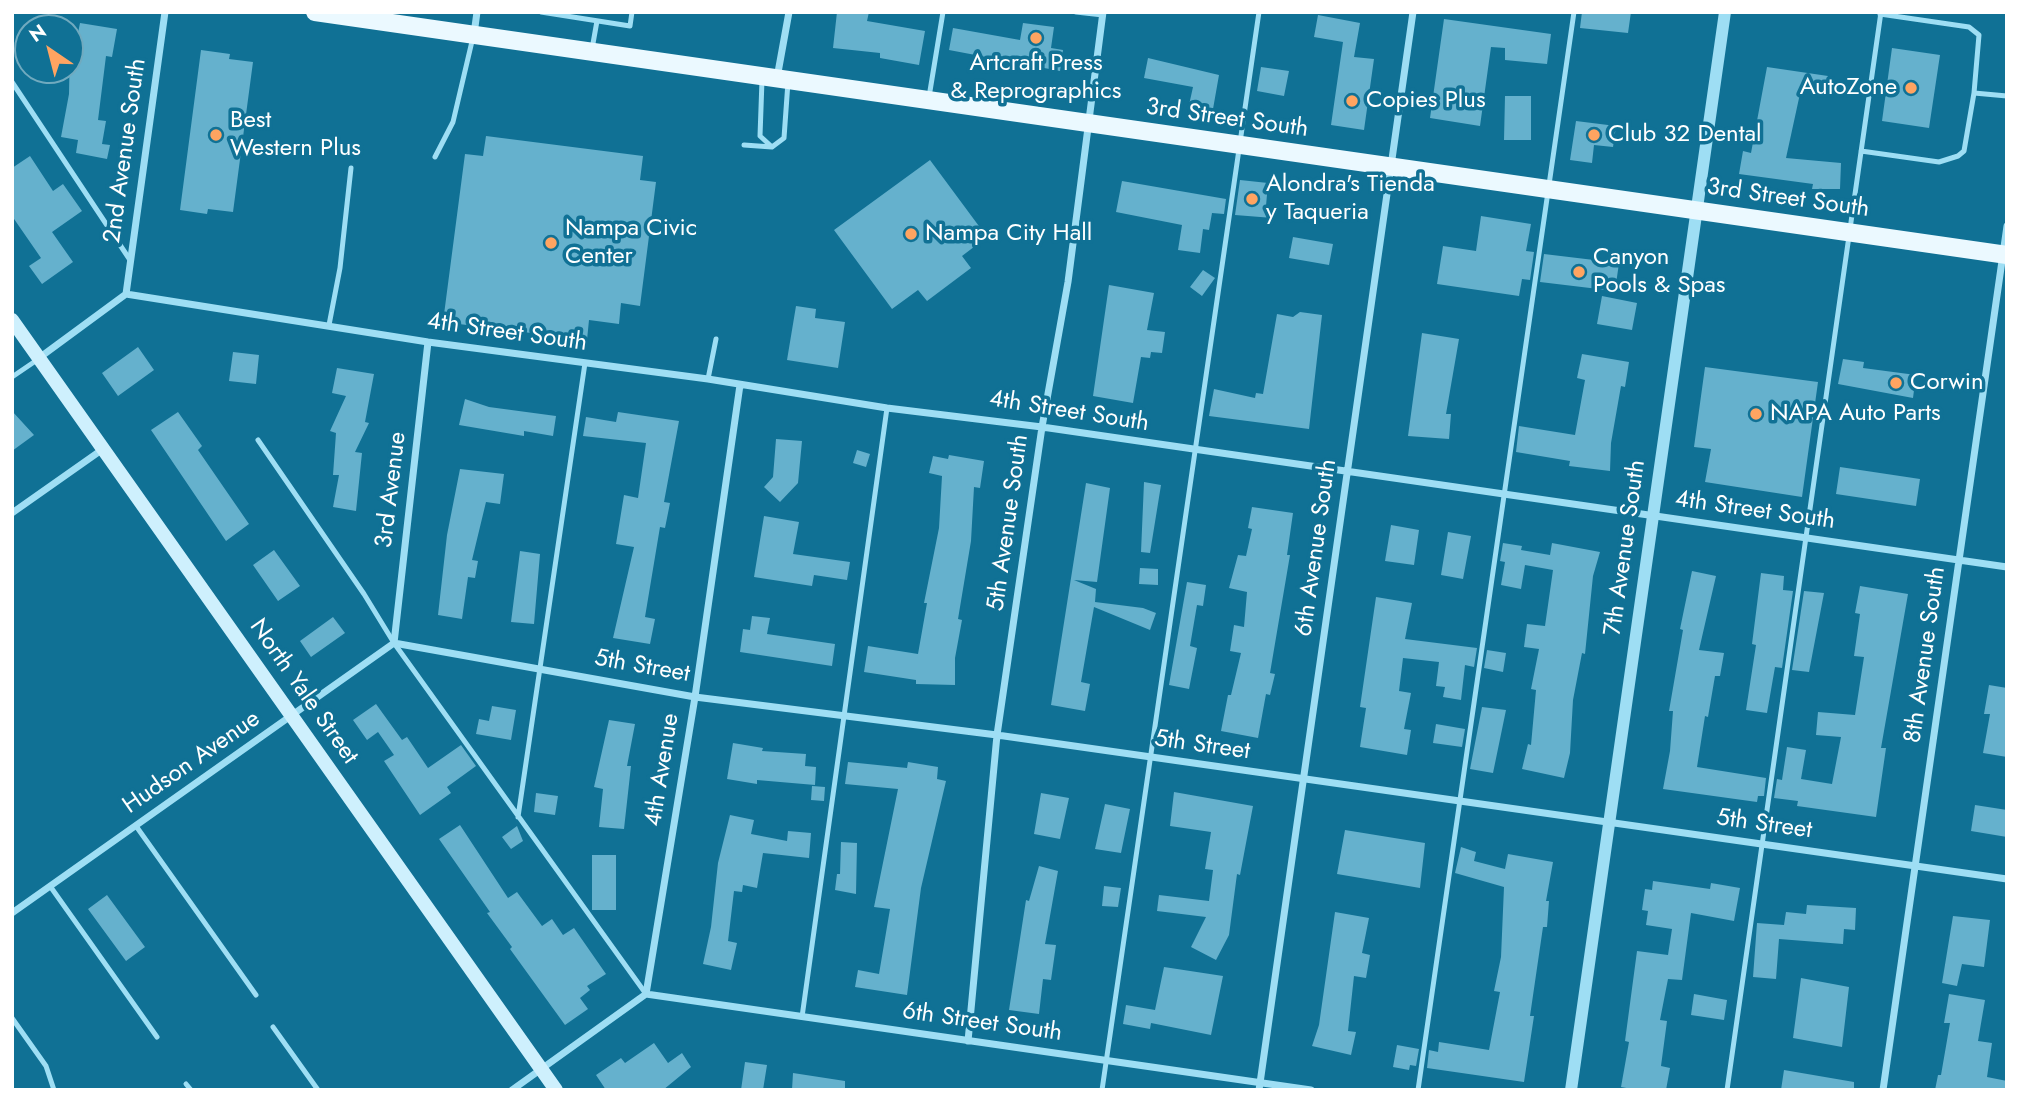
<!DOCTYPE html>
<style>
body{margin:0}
#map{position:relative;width:2019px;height:1102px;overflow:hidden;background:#107195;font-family:Jost,sans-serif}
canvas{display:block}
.frame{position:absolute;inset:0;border:14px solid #fff;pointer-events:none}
.north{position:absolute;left:14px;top:14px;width:70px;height:70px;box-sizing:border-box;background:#107195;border:2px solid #70aabf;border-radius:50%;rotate:325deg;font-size:19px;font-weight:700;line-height:28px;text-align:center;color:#fff}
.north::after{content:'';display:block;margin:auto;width:24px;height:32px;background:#ffa461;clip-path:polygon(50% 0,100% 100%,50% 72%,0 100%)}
</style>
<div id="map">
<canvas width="2019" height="1102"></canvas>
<div class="frame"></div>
<div class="north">N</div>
</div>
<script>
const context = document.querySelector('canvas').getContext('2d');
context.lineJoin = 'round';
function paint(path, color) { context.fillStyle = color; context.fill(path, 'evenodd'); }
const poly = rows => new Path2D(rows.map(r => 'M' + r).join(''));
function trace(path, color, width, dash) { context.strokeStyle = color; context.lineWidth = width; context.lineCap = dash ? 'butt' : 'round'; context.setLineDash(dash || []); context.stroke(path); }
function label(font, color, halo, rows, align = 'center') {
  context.font = font + ' Jost,sans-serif'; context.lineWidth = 7; context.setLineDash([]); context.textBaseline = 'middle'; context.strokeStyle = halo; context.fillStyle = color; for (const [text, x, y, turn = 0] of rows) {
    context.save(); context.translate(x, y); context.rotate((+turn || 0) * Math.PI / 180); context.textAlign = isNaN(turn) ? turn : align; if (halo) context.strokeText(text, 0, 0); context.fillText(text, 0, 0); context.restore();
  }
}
const building = poly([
 [837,12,869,12,867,21,925,31,919,65,880,58,880,53,833,48],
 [1582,12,1631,12,1628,33,1580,28],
 [1318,15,1360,23,1354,57,1374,59,1364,130,1331,125,1343,42,1314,37],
 [1444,19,1551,34,1547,64,1505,60,1505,48,1491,47,1480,126,1430,118],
 [80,23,117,29,112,57,106,56,98,120,106,121,102,144,110,145,107,159,76,153,78,140,61,137,69,94,70,44,72,32,78,33],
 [1023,23,1054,27,1051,48,1063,50,1060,71,949,50,953,28,1020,40],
 [1892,48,1940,55,1929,128,1882,121],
 [201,50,230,54,229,59,253,62,233,212,208,209,207,214,180,210],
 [1148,58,1219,75,1213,109,1189,105,1193,87,1144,78],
 [1261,67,1289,71,1284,96,1257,91],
 [1767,67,1828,76,1825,92,1801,89,1786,158,1841,163,1840,189,1812,189,1813,184,1739,174,1743,151,1751,153],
 [1505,96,1531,96,1531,140,1504,140],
 [1576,121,1616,126,1613,147,1594,145,1592,163,1570,160],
 [486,136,643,156,640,180,656,182,640,306,621,303,619,324,589,320,587,340,443,322,465,154,483,156],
 [30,156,53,191,63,184,82,211,52,232,73,262,42,284,29,266,41,258,12,216,12,168],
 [930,160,987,237,962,256,971,268,927,301,918,290,892,309,834,230],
 [1240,180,1268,183,1266,206,1274,208,1273,218,1235,215],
 [1122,181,1226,199,1224,214,1212,213,1209,230,1203,229,1200,253,1178,250,1182,225,1116,212],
 [1481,216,1531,224,1526,251,1534,252,1530,280,1522,279,1519,296,1437,284,1443,246,1476,251],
 [1293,237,1333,244,1329,265,1289,258],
 [1544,254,1619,263,1615,291,1540,282],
 [1203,270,1215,278,1202,296,1190,287],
 [1109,285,1154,293,1147,330,1165,332,1162,353,1151,352,1150,358,1141,357,1133,403,1093,396],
 [1602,296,1637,303,1632,330,1597,324],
 [796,306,816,309,815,318,845,322,838,368,787,360],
 [1300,312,1322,315,1309,429,1209,416,1214,389,1255,398,1256,393,1263,394,1277,314,1293,317],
 [1422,333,1459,339,1446,414,1451,414,1449,439,1408,436],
 [138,347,154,370,118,396,102,373],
 [233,352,259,355,256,384,229,381],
 [1582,354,1629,362,1625,387,1621,386,1611,443,1610,471,1569,466,1570,461,1516,452,1519,426,1575,435,1585,380,1577,378],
 [1843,359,1864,362,1863,368,1916,375,1913,398,1838,384],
 [1705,367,1818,382,1802,497,1705,482,1711,449,1694,447],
 [337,368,374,374,365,422,369,423,355,452,362,453,356,511,333,507,339,475,333,475,336,433,330,431,346,396,332,393],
 [465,399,489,407,556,416,553,436,524,431,524,436,459,425],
 [12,411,34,435,12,451],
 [178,412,202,446,198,450,249,524,226,541,151,430],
 [618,412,679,421,664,502,670,503,665,528,660,527,645,617,655,619,650,644,613,638,634,547,616,544,624,495,638,498,646,443,583,436,586,417,616,422],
 [776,439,802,441,798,483,780,502,764,487,773,477],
 [857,450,870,454,866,467,853,463],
 [949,455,984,461,980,488,974,487,971,541,958,619,962,620,955,658,955,685,916,684,916,680,864,672,868,646,918,654,927,603,924,603,939,528,942,476,929,473,933,456,948,459],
 [1840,467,1920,479,1916,506,1836,494],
 [460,469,504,474,500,504,486,502,472,560,478,561,475,578,468,577,462,619,438,615,447,535],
 [1144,482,1161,485,1150,553,1141,552],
 [1086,483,1110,488,1097,582,1074,580,1096,589,1095,602,1143,608,1156,613,1150,630,1094,607,1081,682,1090,684,1085,711,1051,705],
 [1252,507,1293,513,1287,555,1290,555,1270,673,1275,674,1270,695,1266,694,1258,738,1221,731,1228,695,1231,695,1241,653,1230,651,1234,625,1244,627,1247,592,1229,588,1238,555,1246,556,1252,529,1248,528],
 [764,516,799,522,793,554,850,562,847,580,814,575,812,586,754,577],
 [1391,525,1419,530,1414,565,1385,561],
 [1448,532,1471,536,1463,579,1441,575],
 [1503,543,1522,546,1521,550,1550,555,1552,543,1600,552,1593,576,1585,654,1582,653,1573,700,1570,753,1564,778,1522,769,1528,744,1531,745,1536,690,1531,689,1539,649,1524,647,1527,624,1545,626,1553,570,1525,565,1521,589,1501,585,1505,562,1500,561],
 [274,550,300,586,278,601,253,565],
 [520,551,540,554,534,624,511,622],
 [1140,568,1158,569,1158,585,1139,584],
 [1692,571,1716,576,1699,650,1724,653,1720,676,1715,676,1708,717,1705,716,1697,767,1766,778,1764,796,1758,796,1757,802,1663,789,1670,751,1673,711,1669,711,1683,630,1680,629],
 [1761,573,1784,576,1783,590,1793,591,1782,668,1775,667,1767,713,1746,710,1756,645,1752,644],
 [1187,582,1206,585,1203,606,1197,605,1190,646,1197,648,1189,689,1169,685],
 [1860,586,1908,594,1881,748,1886,748,1876,817,1797,806,1798,801,1774,798,1777,779,1782,780,1787,747,1806,750,1801,779,1832,784,1841,737,1816,735,1818,712,1855,715,1864,657,1854,656,1860,614,1855,613],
 [1804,591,1824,593,1809,672,1792,670],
 [1376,597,1412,603,1405,639,1477,648,1474,667,1465,665,1461,700,1443,697,1445,687,1436,686,1439,662,1403,658,1399,691,1411,693,1404,729,1411,730,1407,755,1360,747,1366,708,1360,707],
 [752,616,770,618,767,634,835,644,832,666,740,652,743,629,750,630],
 [333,617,345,633,311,657,300,641],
 [1487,650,1506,653,1503,672,1484,668],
 [1989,685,2007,688,2007,757,1983,753,1990,714,1984,714],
 [376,704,402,740,407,737,428,768,461,745,476,766,447,787,451,793,420,815,384,761,394,755,378,732,367,740,353,720],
 [492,706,516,710,511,740,476,734,479,719,489,721],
 [1482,707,1506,710,1493,773,1470,769],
 [609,720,635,724,627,766,631,766,624,829,599,827,603,789,594,787],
 [1436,724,1465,729,1462,747,1433,743],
 [733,743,763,748,762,751,806,754,805,766,816,767,815,785,757,780,757,784,727,779],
 [848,762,907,768,908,762,938,767,937,779,946,781,921,888,907,995,855,987,858,970,879,974,890,909,874,907,898,789,845,784],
 [812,786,825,787,824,801,811,800],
 [1174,792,1253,806,1240,875,1237,874,1229,935,1216,960,1191,947,1206,917,1157,911,1159,895,1209,901,1213,870,1205,869,1211,832,1170,826],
 [536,793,558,796,555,815,534,812],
 [1041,793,1069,798,1060,839,1034,834],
 [1105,804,1130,809,1121,853,1095,849],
 [1975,805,2007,810,2007,837,1971,831],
 [730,815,754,820,751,834,787,841,788,831,811,833,809,858,763,853,757,888,743,885,742,892,734,891,728,941,737,943,731,970,703,964,711,927,718,863],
 [460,825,508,898,517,892,542,926,552,919,563,935,574,928,606,974,587,986,590,990,580,998,588,1009,565,1025,510,949,512,947,487,913,490,912,439,839],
 [517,826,523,841,511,849,502,837],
 [1345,830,1425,843,1420,888,1337,874],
 [841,842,857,843,856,894,835,890,837,874,840,874],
 [1461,847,1476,852,1474,861,1505,869,1508,854,1553,862,1546,901,1549,901,1547,927,1543,927,1530,1016,1534,1016,1524,1082,1427,1068,1429,1050,1438,1052,1439,1042,1489,1050,1500,992,1494,991,1501,957,1504,887,1455,873],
 [592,855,616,855,616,910,592,910],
 [1039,866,1058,871,1045,944,1056,945,1051,980,1043,979,1039,1014,1009,1010,1026,900,1029,901],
 [1653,881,1710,889,1711,883,1740,888,1734,921,1691,913,1682,980,1668,979,1660,1020,1667,1021,1661,1066,1670,1068,1666,1090,1637,1090,1621,1087,1629,1042,1625,1041,1637,951,1668,955,1672,929,1646,925,1648,911,1642,910,1645,889,1652,890],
 [1104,886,1121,888,1118,907,1102,906],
 [107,895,145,947,126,961,88,909],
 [1807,905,1856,908,1855,930,1844,929,1843,944,1779,939,1776,979,1753,977,1757,923,1784,925,1786,912,1806,914],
 [1335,912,1369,918,1362,953,1370,955,1366,978,1354,976,1348,1031,1356,1032,1351,1055,1312,1046,1319,1025],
 [1953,916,1990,920,1984,967,1962,964,1957,986,1942,983],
 [1164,967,1223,976,1211,1035,1151,1023,1150,1029,1123,1024,1126,1005,1155,1010],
 [1801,978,1849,987,1842,1047,1793,1038],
 [1694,994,1727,1000,1724,1020,1691,1015],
 [1949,994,1985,1000,1978,1041,1992,1043,1987,1077,2007,1081,2007,1090,1935,1090,1938,1075,1941,1075,1950,1023,1944,1023],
 [654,1043,668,1063,682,1053,691,1067,663,1090,606,1090,596,1075,621,1058,625,1063],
 [1397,1045,1419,1049,1416,1066,1410,1065,1409,1070,1393,1067],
 [745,1062,767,1065,763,1090,741,1090],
 [1784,1070,1854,1082,1854,1090,1781,1090],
 [793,1073,845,1081,845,1090,792,1090]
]);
const service = poly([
 [541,12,630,26,632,12],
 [1076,12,1103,15],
 [1880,14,1969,27,1979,35,1974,93,2007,96],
 [592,49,597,21],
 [762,80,760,136,772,147,784,138,788,82],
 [12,82,130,260],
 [929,97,943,12],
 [744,145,772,147],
 [1861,151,1939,162,1958,156,1964,151,1974,93],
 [435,157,453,122,473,37],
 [329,325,340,268,351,168],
 [12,377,37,360],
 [708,379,716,339],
 [258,440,364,594,394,643,646,994],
 [518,817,585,363],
 [136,826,256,995],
 [50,886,157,1037],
 [802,1017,887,408],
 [12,1018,46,1066,54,1090],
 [273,1027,318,1090],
 [186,1084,191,1090],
 [1102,1090,1259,12],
 [1418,1090,1574,12],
 [1727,1090,1881,12]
]);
const minor = poly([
 [474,34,477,12],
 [777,78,789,12],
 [126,294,428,342,708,379,887,408,1042,427,2007,567],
 [126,294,165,12],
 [39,358,126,294],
 [12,513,103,449],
 [394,643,695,697,997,735,2007,879],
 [394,643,428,342],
 [12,913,394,643],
 [646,994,1311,1090],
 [646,994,695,697,740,385],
 [968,1041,997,735,1042,427,1068,282,1103,12],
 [512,1090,646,994],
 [1259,1090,1413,12],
 [1883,1090,2007,226]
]);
const tertiary = poly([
 [1571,1090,1725,12]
]);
const secondary = poly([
 [12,320,556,1090]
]);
const primary = poly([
 [315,12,2007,255]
]);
const markers = [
 [1036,38,7,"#ffa461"],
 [1911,88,7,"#ffa461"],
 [1352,101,7,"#ffa461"],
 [216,135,7,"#ffa461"],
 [1594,135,7,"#ffa461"],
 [1252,199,7,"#ffa461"],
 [911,234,7,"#ffa461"],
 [551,243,7,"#ffa461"],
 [1579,272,7,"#ffa461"],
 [1896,383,7,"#ffa461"],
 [1756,414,7,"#ffa461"]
];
const poiNames = [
 ["Artcraft Press",1036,64,"center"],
 ["& Reprographics",1036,92,"center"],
 ["AutoZone",1897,88,"right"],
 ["Copies Plus",1366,101],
 ["Best",230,121],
 ["Western Plus",230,149],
 ["Club 32 Dental",1608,135],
 ["Alondra's Tienda",1266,185],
 ["y Taqueria",1266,213],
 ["Nampa Civic",565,229],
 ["Center",565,257],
 ["Nampa City Hall",925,234],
 ["Canyon",1593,258],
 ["Pools & Spas",1593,286],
 ["Corwin",1910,383],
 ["NAPA Auto Parts",1770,414]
];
const streetNames = [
 ["3rd Street South",1227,119,8],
 ["2nd Avenue South",126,151,-82],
 ["3rd Street South",1788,199,8],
 ["4th Street South",507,333,8],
 ["4th Street South",1069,412,9],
 ["3rd Avenue",392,490,-83],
 ["4th Street South",1755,511,8],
 ["5th Avenue South",1009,523,-82],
 ["6th Avenue South",1317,548,-82],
 ["7th Avenue South",1626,548,-82],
 ["8th Avenue South",1926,655,-82],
 ["5th Street",642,667,10],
 ["North Yale Street",303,692,55],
 ["5th Street",1202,746,8],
 ["Hudson Avenue",192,763,-35],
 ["4th Avenue",663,770,-81],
 ["5th Street",1764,825,8],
 ["6th Street South",982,1023,8]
];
paint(building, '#65b1cd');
trace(service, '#9edef4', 5);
trace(minor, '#9edef4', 7);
trace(tertiary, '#9edef4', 12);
trace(secondary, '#cef0fd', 14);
trace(primary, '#ebf9ff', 18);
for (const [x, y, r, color] of markers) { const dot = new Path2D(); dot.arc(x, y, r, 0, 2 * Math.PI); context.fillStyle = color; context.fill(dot); trace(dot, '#107195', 2.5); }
label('24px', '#fff', '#107195', poiNames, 'left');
label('24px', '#fff', '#107195', streetNames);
</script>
